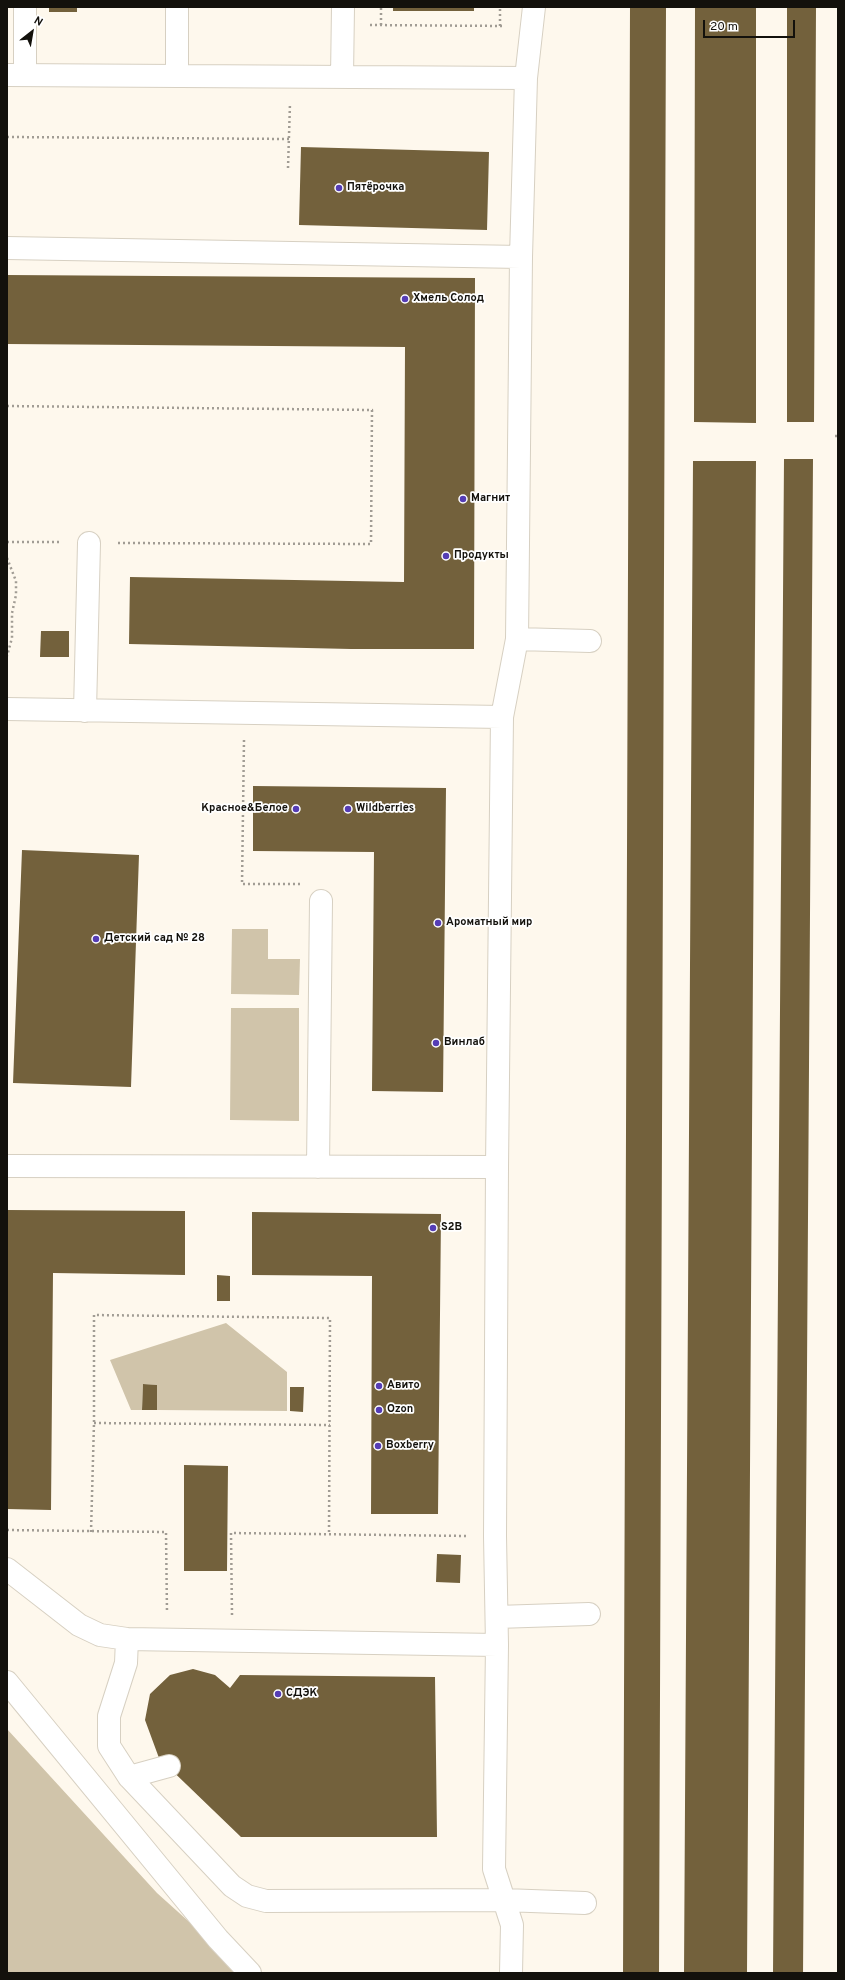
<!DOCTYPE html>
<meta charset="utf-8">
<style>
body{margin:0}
#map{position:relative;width:845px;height:1980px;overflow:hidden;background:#fef8ed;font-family:Overpass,sans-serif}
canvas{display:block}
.frame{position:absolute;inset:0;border:8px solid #13110c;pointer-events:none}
.north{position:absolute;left:12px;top:12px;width:40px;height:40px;-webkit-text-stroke:3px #fff;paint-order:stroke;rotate:31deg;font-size:11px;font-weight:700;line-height:16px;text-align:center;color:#13110c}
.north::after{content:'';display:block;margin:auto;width:14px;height:18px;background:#13110c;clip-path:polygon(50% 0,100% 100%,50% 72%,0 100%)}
.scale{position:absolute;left:703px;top:20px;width:92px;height:18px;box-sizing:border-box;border:2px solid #13110c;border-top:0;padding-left:5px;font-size:12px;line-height:14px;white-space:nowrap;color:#13110c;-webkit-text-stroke:3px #fff;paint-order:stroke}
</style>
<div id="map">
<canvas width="845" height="1980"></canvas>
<div class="frame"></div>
<div class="north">N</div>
<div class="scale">20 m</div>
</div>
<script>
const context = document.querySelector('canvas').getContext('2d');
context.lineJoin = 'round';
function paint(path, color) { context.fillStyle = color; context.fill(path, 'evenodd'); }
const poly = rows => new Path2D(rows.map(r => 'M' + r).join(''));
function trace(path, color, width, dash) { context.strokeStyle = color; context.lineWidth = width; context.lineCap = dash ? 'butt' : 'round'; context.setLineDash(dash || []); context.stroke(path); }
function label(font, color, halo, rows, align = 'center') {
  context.font = font + ' Overpass,sans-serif'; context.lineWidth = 3.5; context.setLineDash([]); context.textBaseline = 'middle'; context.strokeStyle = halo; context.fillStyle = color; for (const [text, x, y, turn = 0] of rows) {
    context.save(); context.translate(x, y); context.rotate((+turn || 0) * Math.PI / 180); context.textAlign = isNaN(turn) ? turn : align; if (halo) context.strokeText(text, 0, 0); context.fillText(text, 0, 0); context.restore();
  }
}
const green = poly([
 [232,929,268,929,268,959,300,959,299,995,231,994],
 [231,1008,299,1008,299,1121,230,1120],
 [226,1323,287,1372,287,1411,157,1410,157,1385,143,1384,142,1410,131,1410,110,1360],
 [7,1729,157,1893,246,1973,7,1973]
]);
const building = poly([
 [49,7,77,7,77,12,49,12],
 [393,7,474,7,474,11,393,11],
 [630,7,666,7,659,1973,623,1973],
 [695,7,756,7,756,423,694,422],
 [787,7,816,7,814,422,787,422],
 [301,147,489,152,487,230,299,225],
 [7,275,475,278,474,649,351,649,129,644,130,577,404,582,405,347,7,344],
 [784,459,813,459,803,1973,773,1973],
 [693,461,756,461,747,1973,684,1973],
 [41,631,69,631,69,657,40,657],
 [253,786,446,788,443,1092,372,1091,374,852,253,851],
 [22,850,139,855,131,1087,13,1083],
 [7,1210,185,1211,185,1275,53,1273,51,1510,7,1509],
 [252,1212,441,1214,438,1514,371,1514,372,1276,252,1275],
 [217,1275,230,1276,230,1301,217,1301],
 [143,1384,157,1385,157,1410,142,1410],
 [290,1387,304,1387,303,1412,290,1411],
 [184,1465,228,1466,227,1571,184,1571],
 [437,1554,461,1555,460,1583,436,1582],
 [193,1669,215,1675,230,1688,240,1675,435,1677,437,1837,241,1837,159,1758,145,1720,150,1694,170,1675]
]);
const path = poly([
 [370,25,505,26],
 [381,25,381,7],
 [500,26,500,7],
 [7,137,289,139],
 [288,168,290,103],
 [837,215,838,215],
 [7,406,372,410,371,544,117,543],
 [835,436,838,436],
 [7,542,62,542],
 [7,558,16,581,16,595,12,613,12,638,7,656],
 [244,740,242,884,300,884],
 [94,1423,330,1425],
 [7,1530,166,1532,167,1613],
 [91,1532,94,1423,94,1315,330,1318,329,1535],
 [232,1615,231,1533,468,1536]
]);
const minor = poly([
 [7,75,526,78,521,257],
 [25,75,25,7],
 [177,76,177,7],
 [342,77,343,7],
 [526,78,534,7],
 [7,248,521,257,517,639,502,717,7,709],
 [517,639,590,641],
 [85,711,89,543],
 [502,717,497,1167,495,1536,497,1645,494,1869,512,1925,511,1973],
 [7,1166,497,1167],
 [318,1167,321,901],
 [7,1569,79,1625,100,1635,127,1639,497,1645],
 [497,1617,589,1614],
 [127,1639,126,1663,109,1716,109,1746,129,1777,232,1886,247,1896,266,1901,504,1900,585,1903],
 [7,1682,218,1939,250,1973],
 [129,1777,169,1766]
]);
const markers = [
 [339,188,4,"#553db5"],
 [405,299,4,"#553db5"],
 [463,499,4,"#553db5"],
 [446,556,4,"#553db5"],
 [296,809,4,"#553db5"],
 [348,809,4,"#553db5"],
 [438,923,4,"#553db5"],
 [96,939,4,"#553db5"],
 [436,1043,4,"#553db5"],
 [433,1228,4,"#553db5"],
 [379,1386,4,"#553db5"],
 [379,1410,4,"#553db5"],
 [378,1446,4,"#553db5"],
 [278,1694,4,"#553db5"]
];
const poiNames = [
 ["Пятёрочка",347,188],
 ["Хмель Солод",413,299],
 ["Магнит",471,499],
 ["Продукты",454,556],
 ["Красное&Белое",288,809,"right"],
 ["Wildberries",356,809],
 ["Ароматный мир",446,923],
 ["Детский сад № 28",104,939],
 ["Винлаб",444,1043],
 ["S2B",441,1228],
 ["Авито",387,1386],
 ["Ozon",387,1410],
 ["Boxberry",386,1446],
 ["СДЭК",286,1694]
];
paint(green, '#d0c4aa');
paint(building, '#73613c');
trace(minor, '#d7d0c2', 24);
trace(path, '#a19c94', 2.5, [2, 3]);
trace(minor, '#fff', 22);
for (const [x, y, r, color] of markers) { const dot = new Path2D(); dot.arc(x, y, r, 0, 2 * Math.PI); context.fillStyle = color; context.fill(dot); trace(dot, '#fff', 1.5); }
label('bold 11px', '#13110c', '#fff', poiNames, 'left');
</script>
